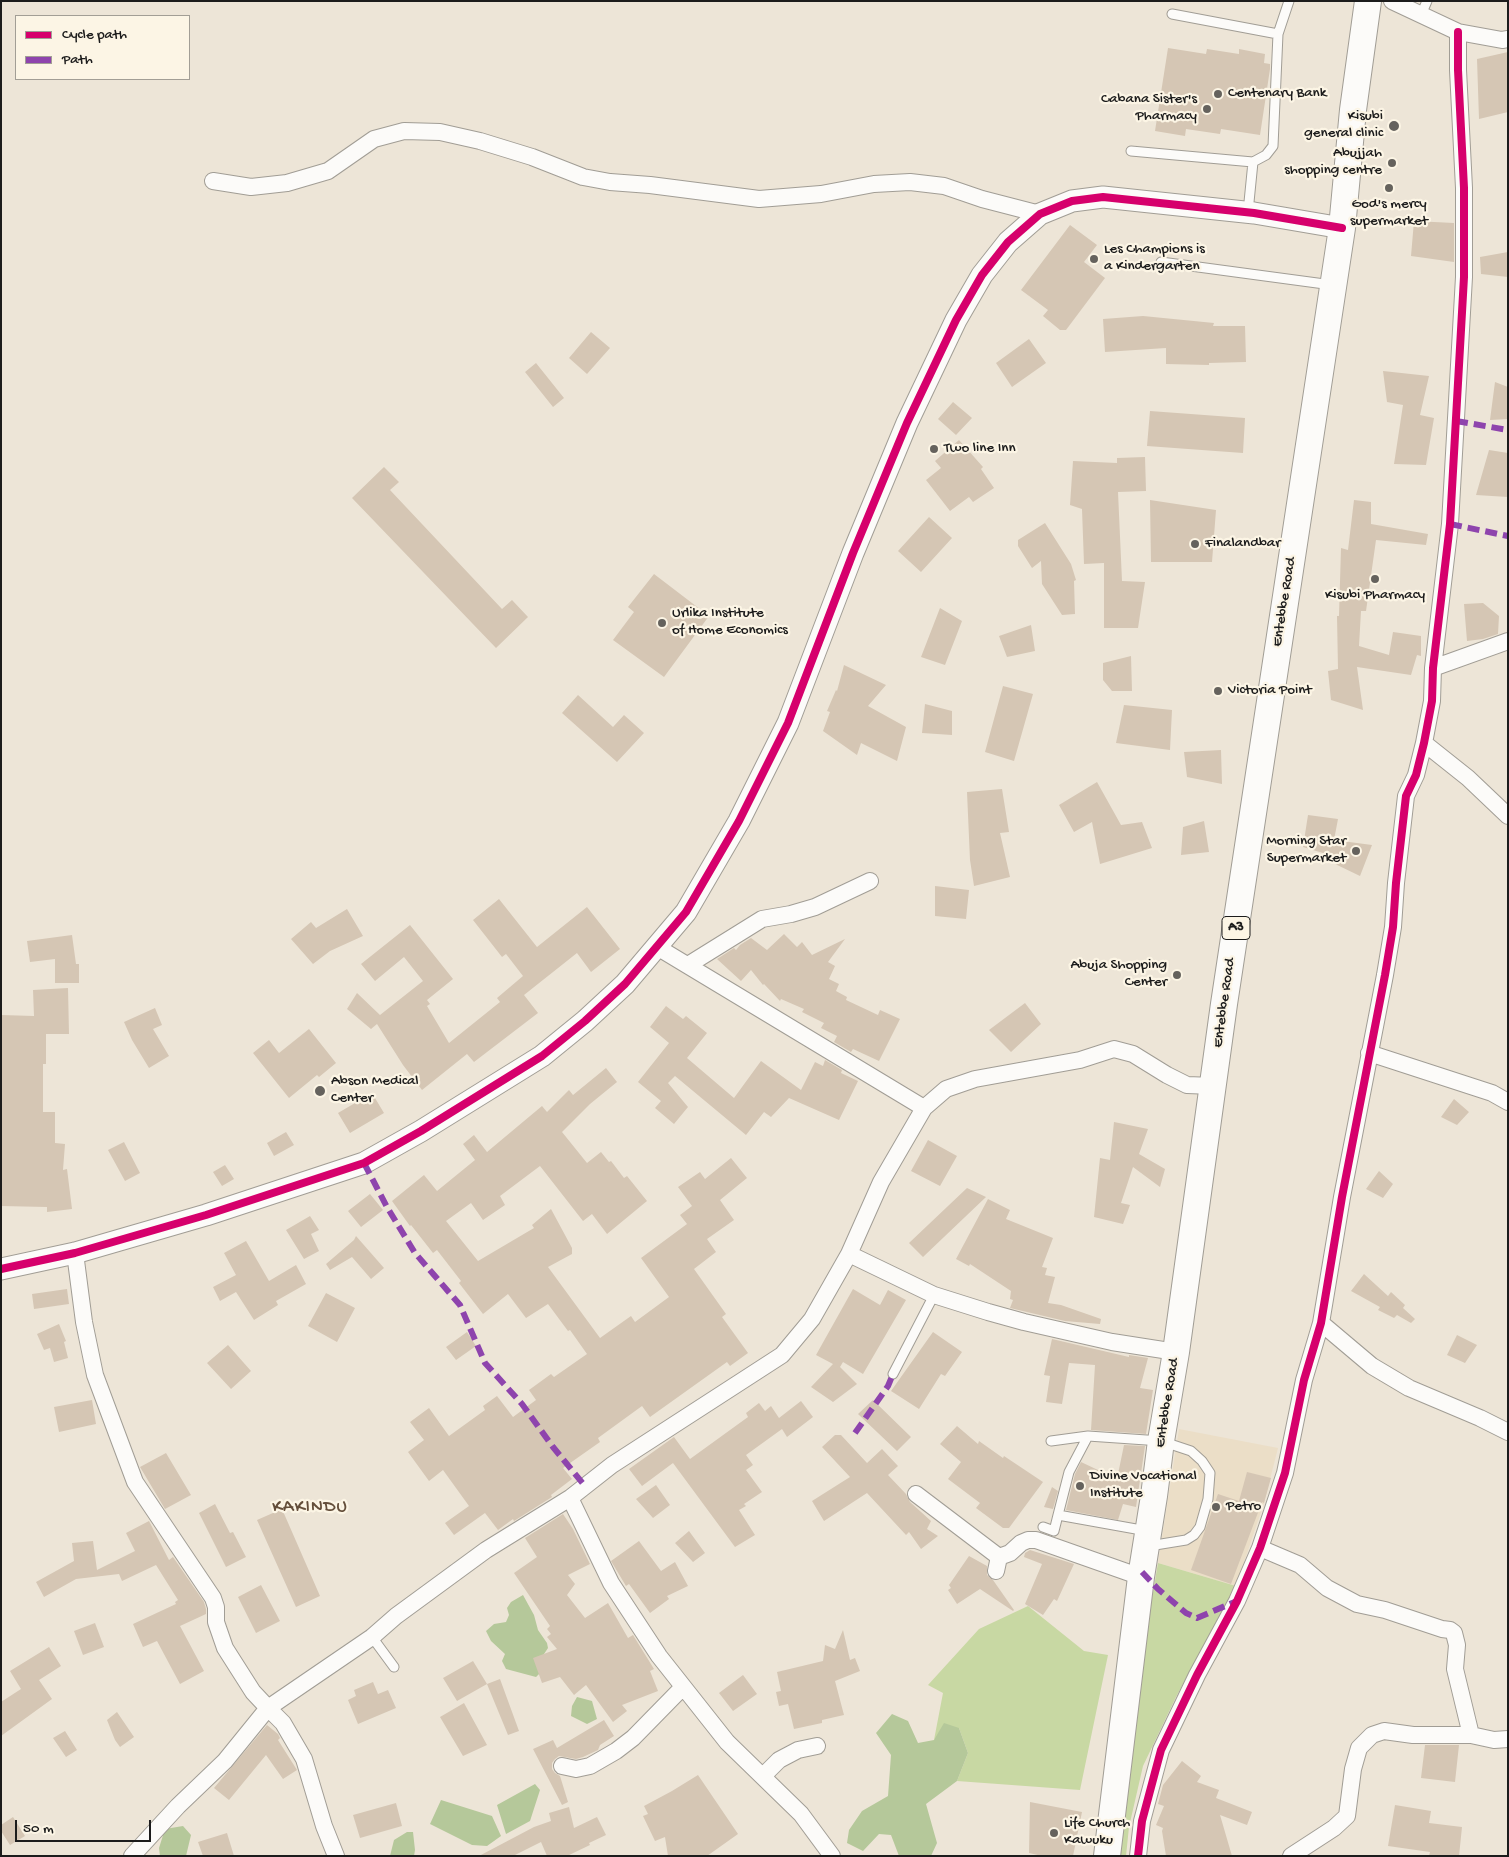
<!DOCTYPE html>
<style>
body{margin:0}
#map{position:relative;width:1509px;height:1857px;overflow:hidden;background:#ede5d7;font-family:"Gochi Hand",sans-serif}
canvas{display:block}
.frame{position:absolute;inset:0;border:2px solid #1c1c1c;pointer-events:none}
.legend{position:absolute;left:15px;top:15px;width:175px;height:65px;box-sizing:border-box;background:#fcf5e5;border:1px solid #a29e95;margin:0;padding:6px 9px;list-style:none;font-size:15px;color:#1c1c1c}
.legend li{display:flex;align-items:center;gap:10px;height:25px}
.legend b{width:25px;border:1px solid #a29e95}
.scale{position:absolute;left:15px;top:1820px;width:136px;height:22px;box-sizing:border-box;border:2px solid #1c1c1c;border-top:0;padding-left:6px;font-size:15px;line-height:18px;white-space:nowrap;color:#1c1c1c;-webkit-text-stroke:4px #fcf5e5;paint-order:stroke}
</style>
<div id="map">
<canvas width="1509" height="1857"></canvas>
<div class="frame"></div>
<ul class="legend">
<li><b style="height:6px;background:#d6006c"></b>Cycle path</li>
<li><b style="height:6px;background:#8e44ad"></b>Path</li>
</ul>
<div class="scale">50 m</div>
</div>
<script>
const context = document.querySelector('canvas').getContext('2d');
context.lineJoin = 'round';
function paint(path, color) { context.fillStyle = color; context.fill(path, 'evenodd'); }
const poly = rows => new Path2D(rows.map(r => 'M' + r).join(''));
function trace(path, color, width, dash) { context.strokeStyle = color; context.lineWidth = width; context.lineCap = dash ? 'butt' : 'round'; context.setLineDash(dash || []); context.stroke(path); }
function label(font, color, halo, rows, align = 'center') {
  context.font = font + ' "Gochi Hand",sans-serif'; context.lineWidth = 4.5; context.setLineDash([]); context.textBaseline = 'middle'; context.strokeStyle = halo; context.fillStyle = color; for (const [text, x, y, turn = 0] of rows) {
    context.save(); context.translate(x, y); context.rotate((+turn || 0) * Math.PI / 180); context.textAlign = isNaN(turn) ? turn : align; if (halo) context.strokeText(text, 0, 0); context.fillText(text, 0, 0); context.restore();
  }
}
const built = poly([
 [1179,1429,1278,1448,1264,1503,1236,1586,1158,1563]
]);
const green = poly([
 [1158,1563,1236,1586,1176,1697,1143,1766,1129,1827,1126,1856,1117,1856,1137,1686],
 [1028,1606,1084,1651,1108,1655,1080,1790,957,1781,968,1753,959,1728,934,1740,943,1693,928,1685,979,1629]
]);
const forest = poly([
 [523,1595,534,1615,538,1630,547,1643,548,1648,540,1660,542,1671,536,1677,506,1669,502,1661,505,1654,491,1641,486,1631,494,1624,506,1622,509,1615,507,1608,511,1602],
 [577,1697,592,1701,597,1719,587,1724,571,1716,572,1706],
 [892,1714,908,1721,918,1743,934,1740,944,1723,959,1728,968,1753,957,1781,926,1804,937,1843,931,1856,899,1856,891,1835,879,1834,863,1851,847,1843,849,1830,862,1811,888,1796,891,1755,876,1733],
 [535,1784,540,1790,530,1821,506,1834,497,1805],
 [441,1800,492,1816,501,1836,487,1846,472,1845,430,1824],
 [183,1826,191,1835,186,1856,160,1856,159,1848,165,1829],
 [407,1832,413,1832,415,1850,414,1856,390,1856,394,1840]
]);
const building = poly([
 [1168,48,1206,54,1207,49,1239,54,1239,49,1265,54,1264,63,1270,64,1270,69,1260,135,1221,129,1220,134,1186,129,1185,136,1155,131],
 [1508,52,1508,112,1479,119,1477,59],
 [1414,221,1454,223,1454,262,1411,256],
 [1070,225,1097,245,1084,262,1105,278,1066,330,1060,330,1043,316,1048,310,1021,290],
 [1508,252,1508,277,1481,274,1480,257],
 [1143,316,1214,323,1213,326,1245,326,1246,362,1209,363,1209,365,1166,364,1166,348,1105,352,1103,319],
 [591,332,610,348,587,374,569,358],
 [1029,339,1046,363,1012,387,996,363],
 [536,363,564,398,553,407,525,372],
 [1383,371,1429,376,1420,415,1434,418,1426,465,1394,464,1403,405,1387,402],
 [1495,382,1508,387,1508,419,1490,420],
 [953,402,972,418,956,435,938,419],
 [1150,411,1245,418,1243,453,1147,446],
 [959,440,983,467,981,469,994,488,973,502,969,497,950,511,926,480,941,468,935,461],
 [1489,450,1508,453,1508,497,1476,495],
 [1145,457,1146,491,1118,492,1122,581,1145,582,1138,628,1104,628,1104,563,1084,564,1082,509,1070,505,1073,461,1117,463,1117,458],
 [384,467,399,482,390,490,502,609,512,600,528,617,496,648,352,498],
 [1150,500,1216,510,1212,562,1151,562],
 [1354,500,1371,502,1371,524,1428,534,1426,545,1376,540,1366,611,1361,611,1359,646,1389,655,1393,632,1421,636,1421,656,1417,655,1411,675,1357,667,1363,710,1331,700,1328,671,1338,669,1337,616,1339,616,1341,548,1348,550],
 [929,517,952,538,921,572,898,551],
 [1045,523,1071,564,1076,580,1074,581,1075,614,1062,615,1042,584,1041,561,1032,568,1018,546,1018,540],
 [654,574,709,616,664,677,613,640,634,612,628,607],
 [1483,603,1499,616,1498,634,1483,639,1467,641,1464,604],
 [940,608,962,621,945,665,921,657],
 [1031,625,1035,651,1007,657,999,636],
 [1131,656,1132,691,1112,691,1103,680,1103,663],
 [844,665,886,685,868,706,906,727,897,761,861,743,857,755,823,731,830,712,827,711,836,690,837,691],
 [1003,686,1033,694,1014,761,985,752],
 [578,695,613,727,624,715,644,733,617,762,562,713],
 [925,704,952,711,952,735,922,733],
 [1124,705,1172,710,1170,750,1116,743],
 [1221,750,1222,784,1187,777,1184,752],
 [1097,782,1121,825,1142,822,1152,848,1100,864,1092,822,1074,832,1059,805],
 [1002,789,1009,832,1000,833,1010,877,974,886,970,860,967,792],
 [1308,815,1338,819,1334,840,1372,845,1360,876,1333,863,1333,856,1303,847],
 [1204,821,1209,852,1181,855,1183,827],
 [935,886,969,890,966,919,935,916],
 [499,899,537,947,587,907,620,949,591,972,577,953,524,995,538,1013,474,1062,467,1054,422,1090,403,1065,377,1024,371,1029,347,1009,357,993,380,1015,423,981,404,957,375,981,361,964,410,925,453,979,427,1000,430,1004,427,1006,449,1043,500,1002,497,998,523,976,506,954,502,957,473,920],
 [347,909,363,936,330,951,313,964,291,939,311,922,316,928],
 [784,934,797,947,802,942,812,955,845,939,828,962,835,966,829,979,839,984,836,991,847,997,846,1000,878,1015,880,1010,900,1019,879,1061,853,1049,851,1052,834,1042,837,1036,821,1028,824,1023,802,1012,804,1009,781,999,780,1001,764,984,763,985,751,970,741,981,717,959,734,948,736,950,740,945,751,938,767,950],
 [72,935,76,964,79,964,79,983,55,983,55,959,30,962,27,941],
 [68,988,69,1034,46,1034,46,1064,43,1064,43,1112,55,1112,55,1143,65,1144,63,1170,67,1169,72,1209,47,1212,47,1207,1,1206,1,1015,34,1016,33,990],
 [1025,1003,1041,1024,1011,1052,989,1030],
 [666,1006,683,1019,686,1016,707,1033,687,1058,734,1098,761,1061,801,1090,815,1062,823,1066,825,1060,842,1070,841,1073,858,1081,839,1120,789,1098,771,1117,764,1112,746,1135,675,1076,668,1083,688,1107,674,1124,655,1108,661,1101,638,1082,669,1043,650,1027],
 [155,1008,162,1025,153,1029,169,1056,149,1068,132,1040,124,1022],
 [309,1029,336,1063,319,1077,317,1075,289,1098,253,1053,269,1040,279,1053],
 [606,1068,617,1082,590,1104,562,1132,587,1163,601,1152,609,1162,611,1161,624,1178,627,1176,647,1201,607,1234,592,1214,583,1221,540,1166,500,1196,505,1205,483,1220,471,1203,446,1221,478,1261,534,1228,532,1225,551,1209,572,1248,572,1254,548,1267,600,1338,631,1316,635,1322,669,1297,641,1258,687,1224,680,1215,692,1206,678,1187,700,1172,705,1179,731,1158,747,1178,720,1200,734,1220,707,1239,716,1252,694,1269,726,1314,722,1317,748,1353,730,1366,727,1362,650,1417,642,1406,598,1438,600,1442,563,1468,572,1479,551,1495,552,1497,514,1521,513,1519,498,1530,485,1513,454,1535,445,1523,469,1506,443,1470,429,1481,408,1452,424,1440,410,1422,429,1408,449,1436,485,1410,483,1406,497,1396,513,1417,536,1400,529,1390,551,1374,554,1377,587,1354,570,1330,568,1331,548,1304,526,1318,508,1294,483,1314,459,1283,461,1281,437,1250,433,1253,411,1225,410,1226,392,1201,424,1175,437,1191,475,1160,463,1144,474,1135,487,1152,542,1106,547,1112,569,1090,573,1095],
 [372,1093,384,1113,350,1133,338,1113],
 [1454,1099,1469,1112,1457,1125,1441,1117],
 [1114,1122,1148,1129,1139,1154,1165,1169,1160,1187,1133,1167,1121,1203,1130,1205,1123,1224,1094,1217,1100,1158,1110,1160],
 [286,1132,294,1145,274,1156,267,1143],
 [928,1140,957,1156,940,1186,911,1171],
 [124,1142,140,1173,125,1181,108,1150],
 [225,1165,234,1179,222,1186,213,1172],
 [1379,1171,1393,1184,1383,1198,1366,1189],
 [967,1188,986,1197,923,1257,909,1243],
 [370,1194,383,1210,361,1227,348,1211],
 [988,1199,1010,1210,1006,1219,1053,1238,1042,1267,1047,1268,1045,1275,1055,1277,1048,1303,1061,1305,1101,1319,1100,1324,1065,1321,1010,1308,1013,1300,1010,1299,1011,1291,970,1264,969,1266,956,1259],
 [310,1216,319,1230,311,1234,319,1251,304,1259,286,1230],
 [356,1236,384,1268,371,1279,352,1257,330,1270,326,1264,354,1240],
 [246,1241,269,1281,296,1265,306,1284,276,1301,278,1305,254,1320,236,1292,220,1301,213,1287,236,1275,224,1253],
 [1364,1274,1388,1296,1391,1292,1405,1305,1403,1308,1415,1319,1411,1323,1397,1315,1394,1318,1378,1310,1380,1307,1351,1291],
 [67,1289,69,1304,34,1309,32,1294],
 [853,1289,880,1305,888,1290,906,1300,863,1374,843,1362,840,1367,857,1384,833,1402,811,1387,833,1364,816,1355],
 [326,1293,355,1308,337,1342,308,1326],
 [59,1324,66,1341,64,1342,68,1358,54,1362,50,1348,44,1350,37,1334],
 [467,1332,476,1346,456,1360,446,1347],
 [933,1332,962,1352,945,1376,941,1374,919,1409,891,1391],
 [1457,1335,1477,1345,1465,1363,1447,1355],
 [1052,1339,1129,1357,1129,1355,1148,1358,1140,1388,1153,1390,1146,1434,1091,1430,1095,1365,1069,1363,1062,1404,1046,1402,1050,1376,1044,1375],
 [228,1345,251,1371,231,1389,207,1363],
 [92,1400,96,1424,59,1432,54,1407],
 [873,1400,911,1437,897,1451,858,1414],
 [801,1401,813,1417,787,1437,782,1429,746,1455,753,1465,746,1470,762,1492,744,1504,746,1506,739,1510,755,1535,735,1547,673,1463,642,1486,629,1469,674,1437,690,1459,748,1417,746,1413,759,1403,765,1411,771,1406,779,1418],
 [957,1426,978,1444,979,1441,1003,1458,1004,1456,1043,1482,1009,1528,1003,1528,976,1508,980,1503,948,1479,961,1462,940,1444],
 [835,1435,841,1435,867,1463,882,1449,898,1466,888,1475,906,1494,910,1502,931,1521,927,1529,938,1536,921,1549,909,1532,906,1535,867,1493,824,1521,812,1501,850,1477,822,1447],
 [1124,1445,1145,1446,1136,1507,1123,1504,1118,1520,1066,1510,1075,1474,1081,1462,1117,1479],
 [166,1453,191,1495,165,1509,140,1467],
 [1247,1472,1271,1478,1264,1503,1262,1502,1231,1584,1191,1570,1218,1494,1239,1501],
 [656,1485,670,1505,653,1518,636,1499],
 [1052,1487,1058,1491,1053,1509,1044,1507],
 [215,1504,230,1533,233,1532,246,1557,226,1567,199,1513],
 [282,1509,320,1596,296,1607,257,1520],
 [563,1514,573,1529,590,1564,568,1575,575,1584,567,1595,585,1618,608,1603,628,1638,633,1635,654,1669,650,1671,658,1691,622,1705,627,1711,613,1722,586,1685,574,1695,560,1677,542,1683,533,1658,557,1649,547,1637,551,1634,547,1629,550,1626,514,1573,537,1557,525,1538],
 [149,1521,169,1560,173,1557,204,1602,206,1609,206,1614,180,1626,204,1671,180,1684,157,1641,143,1647,133,1624,176,1604,175,1602,178,1600,156,1565,122,1581,119,1574,76,1579,44,1597,36,1582,74,1561,72,1543,93,1541,97,1570,135,1551,126,1533],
 [689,1531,705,1553,693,1562,675,1543],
 [639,1541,661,1571,675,1562,688,1586,667,1596,669,1599,650,1613,629,1584,626,1586,611,1561],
 [1030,1550,1074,1564,1057,1601,1054,1599,1043,1615,1025,1604,1042,1564,1024,1557,1025,1553],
 [969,1556,987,1566,987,1575,993,1580,1014,1610,1013,1611,980,1589,957,1604,948,1590,951,1588,949,1585],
 [261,1585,280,1621,256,1633,238,1597],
 [95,1623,104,1647,83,1655,74,1631],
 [843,1630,850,1660,855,1658,860,1671,835,1681,844,1715,822,1720,822,1723,794,1729,788,1704,779,1706,776,1692,781,1691,777,1672,823,1661,825,1645,835,1649],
 [49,1647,61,1666,39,1680,52,1699,1,1736,1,1702,21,1689,10,1671],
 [473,1661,487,1684,457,1701,443,1678],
 [743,1675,757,1694,733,1711,719,1693],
 [500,1679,519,1731,508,1735,487,1684],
 [373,1682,378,1694,388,1690,396,1708,358,1724,348,1700,356,1696,354,1690],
 [464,1703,487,1745,463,1756,440,1717],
 [117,1712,134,1737,120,1747,115,1740,107,1720],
 [604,1720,614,1736,600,1745,598,1750,583,1757,576,1759,559,1756,555,1759,552,1763,552,1769,555,1773,560,1776,568,1802,562,1805,533,1749,553,1740,557,1748],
 [267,1725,278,1734,280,1738,278,1740,297,1770,283,1779,266,1755,229,1800,214,1788],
 [65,1731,77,1750,66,1757,53,1738],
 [1425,1745,1459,1745,1455,1782,1421,1778],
 [1182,1761,1201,1776,1197,1782,1219,1790,1216,1798,1252,1812,1247,1825,1220,1815,1232,1856,1166,1856,1162,1831,1163,1828,1156,1825,1164,1806,1158,1804,1163,1785],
 [698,1775,738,1834,707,1856,668,1856,665,1837,655,1841,643,1816,648,1814,644,1806,672,1791],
 [1030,1802,1082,1812,1073,1856,1042,1856,1029,1853],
 [396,1803,402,1826,360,1838,353,1815],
 [1395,1805,1431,1811,1429,1823,1462,1827,1459,1856,1429,1856,1430,1852,1388,1846],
 [569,1807,574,1828,597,1817,606,1835,589,1843,590,1845,567,1856,547,1856,541,1842,513,1856,479,1856,534,1827,551,1821,549,1813],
 [13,1817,25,1836,10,1845,1,1831,1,1825],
 [227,1833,234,1856,203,1856,198,1842]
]);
const service = poly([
 [1172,14,1278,34,1273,146,1266,155,1253,162],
 [1421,15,1427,1],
 [1278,34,1289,1],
 [1131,151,1253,162,1248,212],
 [1161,262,1332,285],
 [893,1374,934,1295],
 [1051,1441,1088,1436,1161,1441,1191,1451,1202,1461,1210,1473,1208,1499,1200,1527,1194,1535,1186,1540,1149,1546],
 [1058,1515,1069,1472,1088,1436],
 [1043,1527,1054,1531,1058,1515,1147,1531],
 [372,1637,394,1667]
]);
const minor = poly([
 [1392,1,1458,32,1502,40,1508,39],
 [213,181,251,187,287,183,328,171,374,139,404,131,440,132,480,141,532,157,583,177,610,182,650,185,759,199,821,194,874,184,910,182,944,186,982,199,1040,214],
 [1433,668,1508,641],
 [1424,743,1468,778,1508,816],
 [657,947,924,1108],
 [688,965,762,919,791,914,815,907,870,881],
 [1369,1053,1492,1093,1508,1102],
 [75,1253,84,1322,95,1375,135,1482,213,1598,216,1607,216,1622,225,1648,253,1692,268,1708,372,1637,396,1616,486,1550,570,1498,612,1465,782,1355,812,1319,849,1254,881,1182,924,1108,946,1089,975,1079,1080,1060,1114,1049,1133,1054,1167,1075,1187,1085,1213,1086],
 [849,1254,934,1295,988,1312,1024,1322,1112,1342,1176,1352],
 [1321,1323,1372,1366,1409,1388,1480,1418,1508,1432],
 [916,1494,999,1557],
 [570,1498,611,1583,659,1656,727,1742,801,1814,832,1856],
 [1260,1548,1300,1565,1327,1588,1357,1604,1385,1610,1442,1629,1450,1630,1454,1633,1457,1645,1455,1669,1471,1735],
 [996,1571,999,1557,1010,1553,1021,1543,1028,1540,1036,1540,1141,1577],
 [562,1766,576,1769,590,1766,616,1751,633,1738,683,1687],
 [763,1776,779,1760,798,1750,817,1746],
 [132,1856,178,1806,225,1761,268,1708,283,1723,304,1759,324,1826,336,1856],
 [1138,1856,1142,1821,1161,1750,1197,1675,1237,1601,1260,1548,1285,1473,1304,1380,1321,1323,1342,1197,1385,975,1393,927,1396,883,1406,796,1416,775,1424,743,1432,701,1433,668,1450,524,1464,277,1464,188,1458,70,1458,32],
 [1291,1856,1334,1828,1347,1816,1353,1769,1359,1748,1372,1735,1384,1731,1413,1735,1471,1735,1494,1740,1508,1739]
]);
const tertiary = poly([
 [1,1269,75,1253,206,1215,364,1163,421,1131,542,1056,585,1021,625,984,686,912,739,821,788,723,853,553,907,423,956,320,982,275,1008,242,1040,214,1072,201,1103,197,1254,213,1342,228]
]);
const primary = poly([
 [1107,1856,1141,1577,1154,1496,1161,1441,1176,1352,1224,1004,1342,228,1353,110,1368,1]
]);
const quiet = poly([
 [1456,421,1508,430],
 [1450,524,1508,536],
 [364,1163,387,1207,415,1253,460,1305,485,1363,522,1404,553,1447,585,1486],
 [855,1433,888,1386,893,1374],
 [1142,1572,1158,1589,1186,1613,1197,1618,1237,1601]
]);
const cycleway = poly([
 [1,1269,75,1253,206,1215,364,1163,421,1131,542,1056,585,1021,625,984,686,912,739,821,788,723,853,553,907,423,956,320,982,275,1008,242,1040,214,1072,201,1103,197,1254,213,1342,228],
 [1138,1856,1142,1821,1161,1750,1197,1675,1237,1601,1260,1548,1285,1473,1304,1380,1321,1323,1342,1197,1385,975,1393,927,1396,883,1406,796,1416,775,1424,743,1432,701,1433,668,1450,524,1464,277,1464,188,1458,70,1458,32]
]);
const markers = [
 [1218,94,5,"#65625d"],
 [1207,109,5,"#65625d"],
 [1394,126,6,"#65625d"],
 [1392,163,5,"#65625d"],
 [1389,188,5,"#65625d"],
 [1094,259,5,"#65625d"],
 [934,449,5,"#65625d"],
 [1195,544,5,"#65625d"],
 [1375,579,5,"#65625d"],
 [662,623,5,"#65625d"],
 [1218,691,5,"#65625d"],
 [1356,851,5,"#65625d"],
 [1177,975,5,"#65625d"],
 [320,1091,6,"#65625d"],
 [1080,1486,5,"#65625d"],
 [1216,1507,5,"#65625d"],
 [1054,1833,5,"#65625d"]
];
const shields = [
 [1236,928,28]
];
const shieldNames = [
 ["A3",1236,928]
];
const poiNames = [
 ["Centenary Bank",1228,94],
 ["Cabana Sister's",1197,100,"right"],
 ["Pharmacy",1197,117,"right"],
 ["Kisubi",1383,117,"right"],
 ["general clinic",1383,134,"right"],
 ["Abujjah",1382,154,"right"],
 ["shopping centre",1382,171,"right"],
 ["God's mercy",1389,205,"center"],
 ["supermarket",1389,222,"center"],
 ["Les Champions is",1104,250],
 ["a Kindergarten",1104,267],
 ["Two line Inn",944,449],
 ["Finalandbar",1205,544],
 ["Kisubi Pharmacy",1375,596,"center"],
 ["Urlika Institute",672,614],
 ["of Home Economics",672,631],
 ["Victoria Point",1228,691],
 ["Morning Star",1346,842,"right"],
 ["Supermarket",1346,859,"right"],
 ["Abuja Shopping",1167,966,"right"],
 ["Center",1167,983,"right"],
 ["Abson Medical",331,1082],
 ["Center",331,1099],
 ["Divine Vocational",1090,1477],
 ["Institute",1090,1494],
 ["Petro",1226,1507],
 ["Life Church",1064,1824],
 ["Kawuku",1064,1841]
];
const streetNames = [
 ["Entebbe Road",1285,602,-81],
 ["Entebbe Road",1225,1003,-82],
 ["Entebbe Road",1168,1403,-81]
];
const quarterNames = [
 ["KAKINDU",310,1508]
];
paint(built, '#ebdec7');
paint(green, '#c8d8a3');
paint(forest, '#b5c89a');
paint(building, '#d5c6b4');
trace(service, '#a19d95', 11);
trace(minor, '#a19d95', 18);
trace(tertiary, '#a19d95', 23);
trace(primary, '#a19d95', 28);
trace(service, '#fcfbf9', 9);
trace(minor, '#fcfbf9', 16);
trace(tertiary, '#fcfbf9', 21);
trace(primary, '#fcfbf9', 26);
trace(quiet, '#8e44ad', 6, [12, 6]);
trace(cycleway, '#d6006c', 8);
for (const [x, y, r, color] of markers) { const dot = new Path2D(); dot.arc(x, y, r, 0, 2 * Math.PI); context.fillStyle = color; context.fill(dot); trace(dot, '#fcf5e5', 2); }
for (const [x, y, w] of shields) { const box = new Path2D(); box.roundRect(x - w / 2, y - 11.5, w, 23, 4); context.fillStyle = '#fcf5e5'; context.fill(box); trace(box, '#1c1c1c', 1); }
label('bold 14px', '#1c1c1c', null, shieldNames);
label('15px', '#1c1c1c', '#fcf5e5', poiNames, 'left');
label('15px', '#1c1c1c', '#fcf5e5', streetNames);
context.letterSpacing = '1px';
label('18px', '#644e3a', '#fcf5e5', quarterNames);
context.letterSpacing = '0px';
</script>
